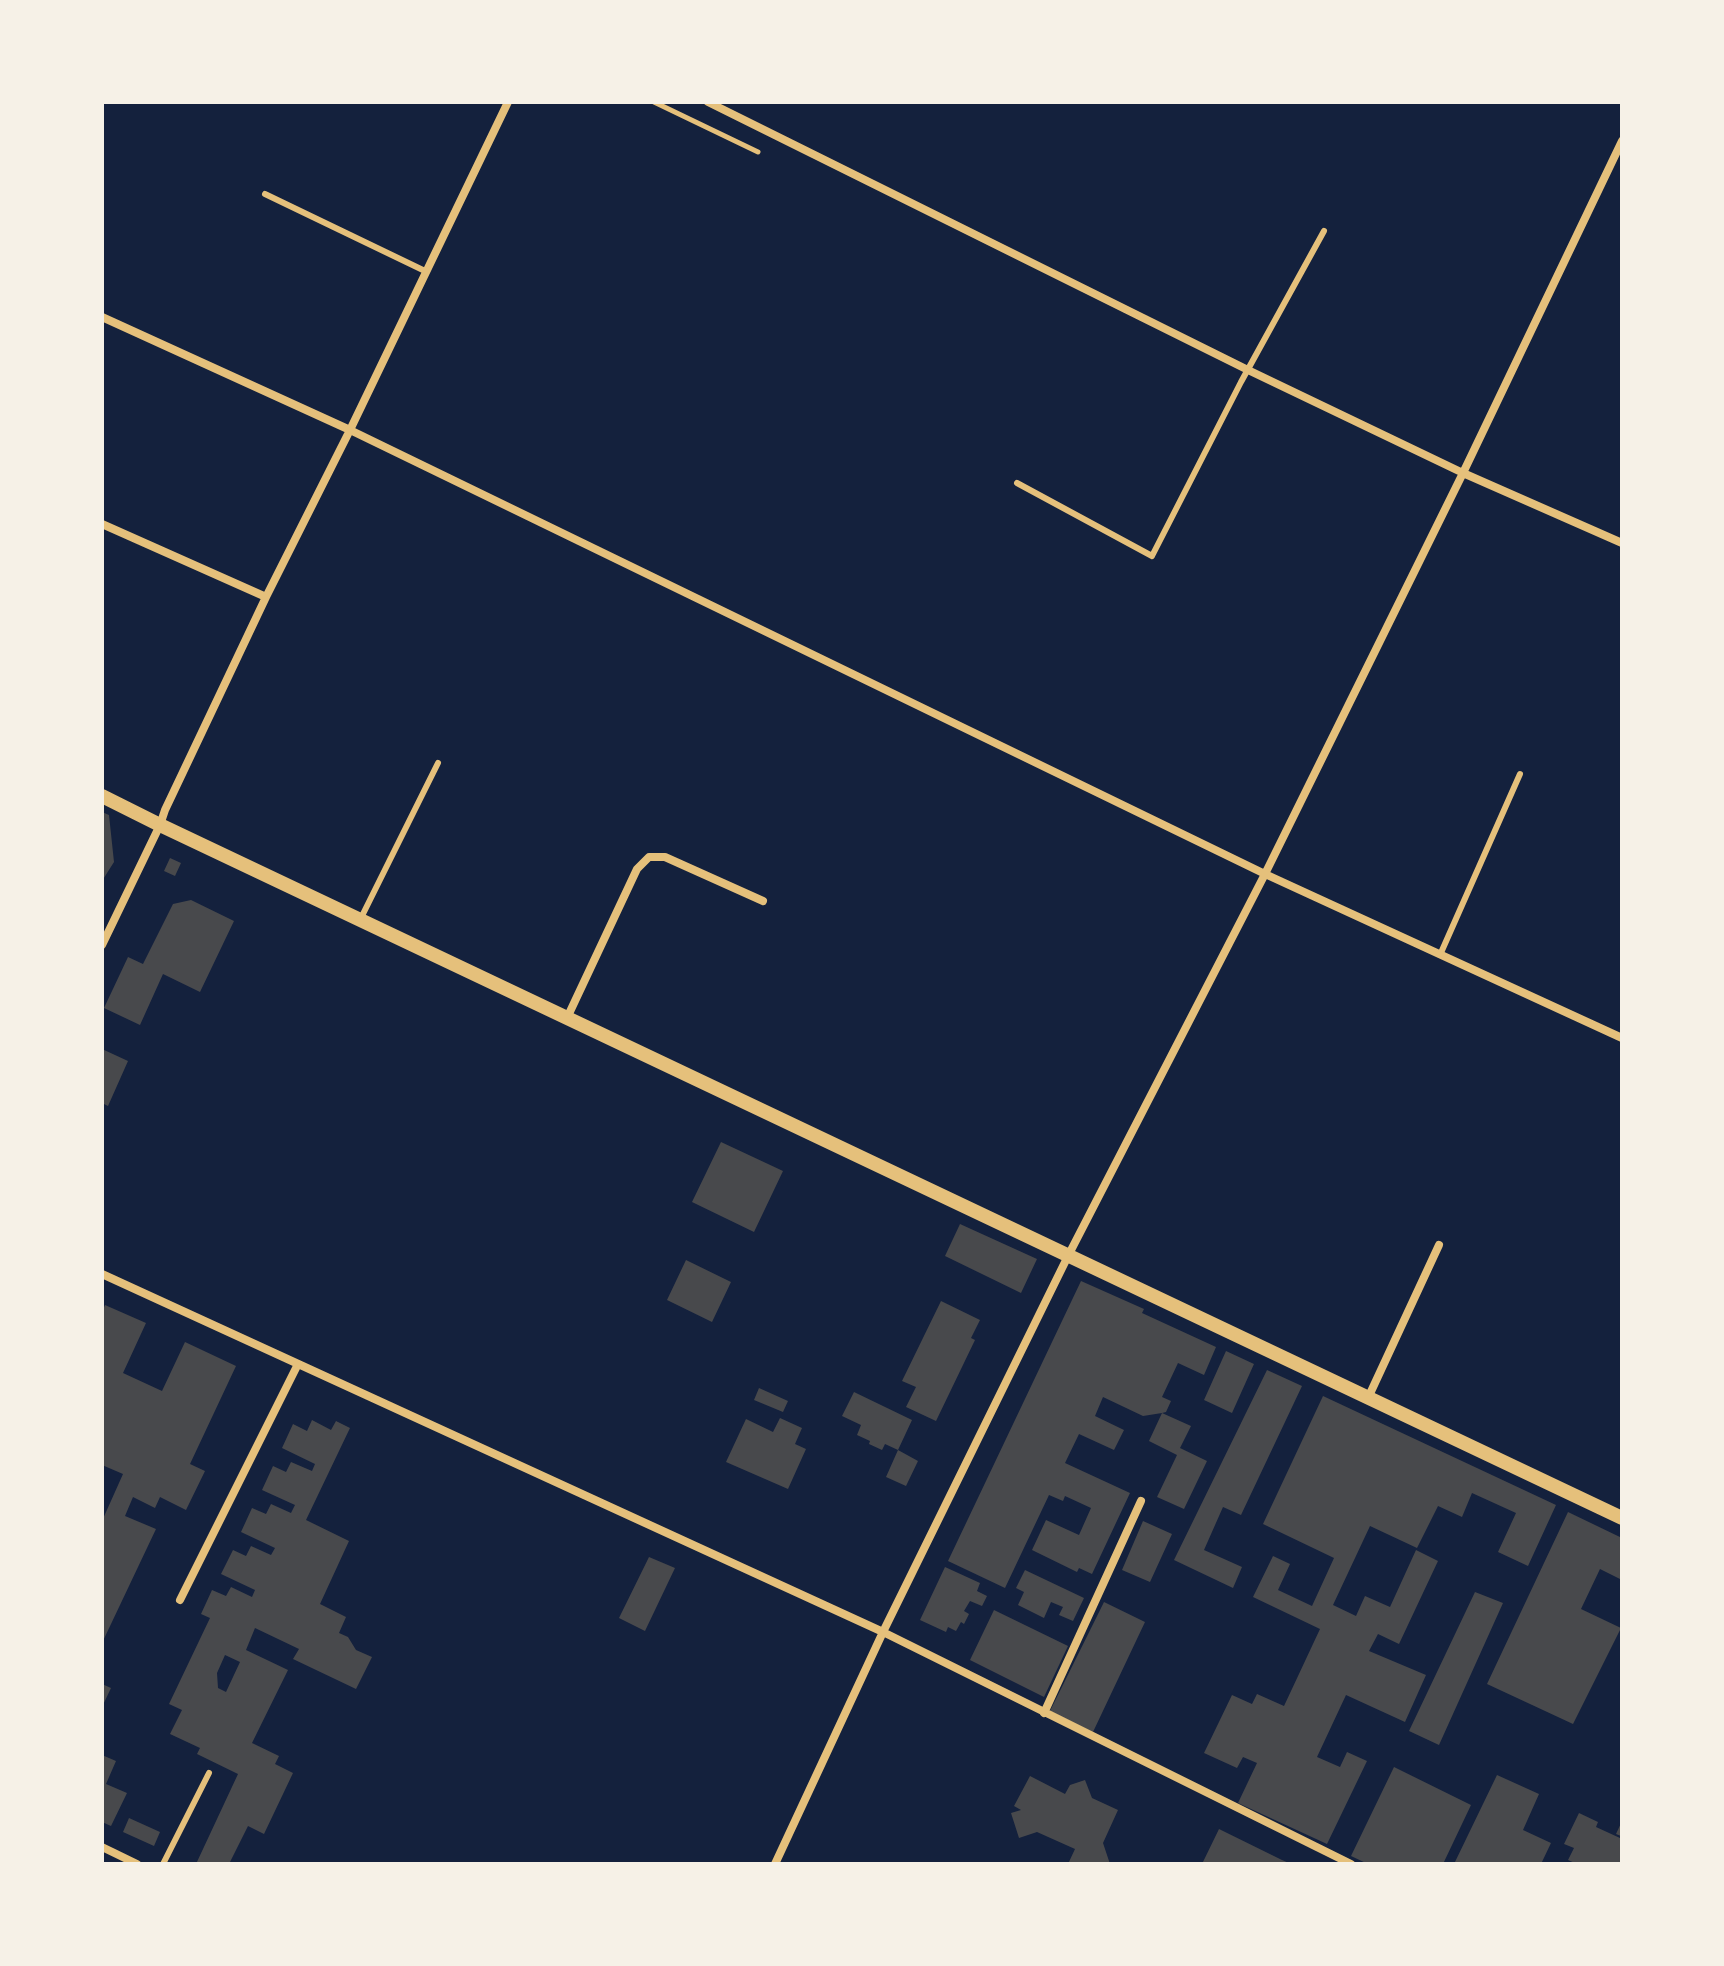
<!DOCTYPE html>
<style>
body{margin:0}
#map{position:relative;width:1724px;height:1966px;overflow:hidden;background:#14213d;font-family:Manrope,sans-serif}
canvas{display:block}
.frame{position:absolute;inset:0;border:104px solid #f6f1e7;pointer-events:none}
</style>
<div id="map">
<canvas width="1724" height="1966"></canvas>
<div class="frame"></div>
</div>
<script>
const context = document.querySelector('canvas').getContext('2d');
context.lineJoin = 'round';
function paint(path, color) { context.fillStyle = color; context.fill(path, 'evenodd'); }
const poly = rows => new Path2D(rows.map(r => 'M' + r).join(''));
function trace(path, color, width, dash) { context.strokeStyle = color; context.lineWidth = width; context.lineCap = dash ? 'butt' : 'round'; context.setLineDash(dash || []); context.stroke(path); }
const building = poly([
 [102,812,109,815,114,862,102,881],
 [170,858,181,863,175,876,164,871],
 [191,900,234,921,200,992,163,974,140,1025,104,1008,128,957,143,964,173,904],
 [102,1049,128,1061,108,1106,102,1103],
 [721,1142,783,1171,754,1232,692,1202],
 [960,1224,1037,1259,1021,1293,945,1256],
 [686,1260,731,1282,712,1322,667,1300],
 [1081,1281,1144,1309,1142,1313,1216,1347,1204,1375,1178,1363,1162,1397,1171,1401,1166,1412,1162,1413,1191,1426,1180,1448,1207,1461,1184,1509,1157,1497,1177,1455,1149,1441,1162,1413,1143,1416,1103,1397,1095,1416,1124,1430,1114,1450,1079,1434,1065,1463,1130,1493,1092,1574,1079,1568,1077,1572,1032,1550,1046,1520,1079,1535,1091,1508,1065,1496,1063,1501,1049,1495,1005,1588,948,1561],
 [941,1301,980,1320,971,1338,975,1340,936,1421,906,1407,916,1387,902,1381],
 [105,1305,146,1323,123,1373,162,1391,185,1342,236,1366,190,1464,205,1471,186,1510,160,1497,155,1508,133,1497,125,1516,156,1529,102,1643,102,1521,123,1474,102,1465,102,1312],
 [1226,1351,1254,1364,1232,1413,1204,1400],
 [1267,1370,1302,1386,1241,1515,1223,1507,1204,1550,1242,1567,1233,1588,1174,1560],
 [759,1388,788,1401,783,1412,754,1400],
 [854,1392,912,1420,898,1450,885,1444,882,1450,869,1444,870,1441,857,1435,861,1425,842,1416],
 [1323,1396,1556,1505,1528,1566,1498,1552,1516,1513,1472,1493,1462,1517,1438,1506,1417,1548,1370,1526,1333,1605,1356,1616,1365,1596,1390,1607,1416,1550,1438,1561,1399,1644,1378,1634,1369,1651,1426,1675,1405,1722,1346,1695,1317,1757,1340,1767,1347,1752,1367,1761,1327,1844,1238,1803,1257,1763,1243,1757,1237,1768,1204,1753,1232,1695,1252,1704,1257,1694,1284,1706,1320,1629,1253,1597,1273,1556,1290,1564,1278,1590,1312,1606,1334,1558,1263,1524],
 [780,1418,802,1428,795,1444,806,1449,788,1489,726,1462,746,1419,773,1432],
 [312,1420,331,1430,336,1421,350,1428,306,1520,349,1541,320,1604,346,1617,339,1633,348,1637,356,1650,372,1657,356,1689,293,1659,299,1649,255,1628,246,1650,288,1670,252,1743,279,1756,275,1764,293,1773,264,1834,248,1826,229,1864,196,1864,238,1774,197,1754,200,1748,170,1734,182,1710,169,1704,210,1618,201,1614,212,1590,226,1596,231,1587,252,1597,255,1590,221,1574,233,1550,246,1556,251,1546,271,1555,275,1548,241,1532,252,1508,266,1514,271,1504,291,1513,295,1505,262,1490,273,1466,286,1472,291,1462,312,1471,315,1464,282,1448,293,1424,307,1431],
 [225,1655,240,1662,226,1692,218,1688,217,1673],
 [898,1450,918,1461,906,1486,886,1477],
 [1568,1512,1622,1538,1622,1580,1600,1569,1581,1609,1621,1628,1573,1724,1487,1684],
 [1143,1521,1172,1534,1150,1582,1122,1570],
 [649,1557,675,1568,645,1631,619,1618],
 [945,1567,980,1583,977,1591,987,1596,982,1606,970,1601,964,1611,969,1614,964,1624,961,1622,956,1631,948,1627,946,1632,920,1620],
 [1025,1570,1084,1598,1073,1621,1059,1615,1063,1607,1051,1602,1044,1618,1018,1605,1024,1592,1016,1588],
 [1475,1592,1503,1603,1439,1745,1409,1731],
 [1104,1602,1145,1622,1093,1732,1050,1711],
 [994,1610,1068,1646,1044,1697,970,1660],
 [102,1684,111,1688,102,1707],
 [102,1755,116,1761,106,1784,127,1793,111,1826,102,1822],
 [1394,1767,1471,1805,1443,1864,1368,1864,1351,1856],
 [1497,1775,1539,1794,1523,1830,1551,1843,1541,1864,1454,1864],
 [1030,1776,1065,1794,1070,1785,1085,1780,1092,1798,1118,1810,1103,1843,1110,1864,1068,1864,1075,1849,1037,1832,1019,1838,1011,1813,1021,1810,1014,1806],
 [1579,1813,1598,1822,1596,1827,1620,1838,1621,1836,1616,1834,1622,1821,1622,1864,1577,1864,1568,1860,1574,1848,1564,1844],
 [129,1818,160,1832,154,1846,123,1832],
 [1219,1829,1282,1860,1291,1864,1202,1864]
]);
const path = poly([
 [654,102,758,152]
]);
const service = poly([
 [265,194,425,271],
 [1017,483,1152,556,1241,382,1324,231],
 [360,920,438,763],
 [1440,955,1520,774],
 [163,1864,209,1773]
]);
const minor = poly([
 [708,102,1248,370,1463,473,1622,543],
 [102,317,350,430,1265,874,1622,1038],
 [102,524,266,597],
 [102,945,160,825,165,810,266,597,350,430,508,102],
 [567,1018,637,869,649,857,665,857,763,901],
 [102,1274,883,1632,1351,1864],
 [1368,1398,1439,1245],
 [180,1600,298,1364],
 [1044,1713,1141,1501],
 [102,1847,137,1864],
 [775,1864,883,1632,1068,1256,1265,874,1463,473,1622,141]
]);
const tertiary = poly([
 [102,796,160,825,1622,1518]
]);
paint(building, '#48494c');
trace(path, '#e5c07b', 5);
trace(service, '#e5c07b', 6);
trace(minor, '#e5c07b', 8);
trace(tertiary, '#e5c07b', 14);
</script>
